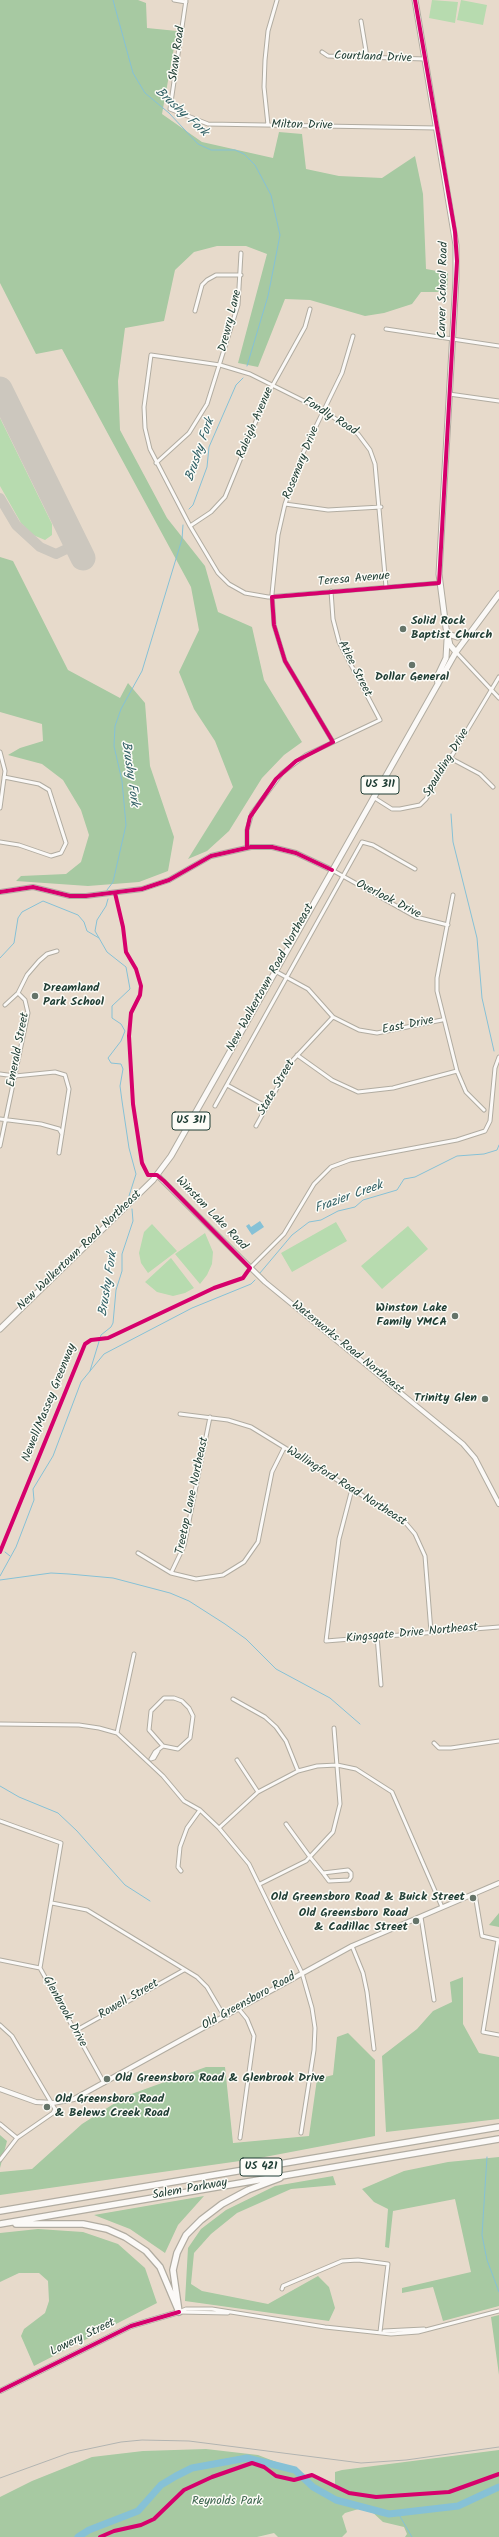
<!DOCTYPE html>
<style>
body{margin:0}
canvas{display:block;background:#e7dacb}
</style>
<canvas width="499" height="2537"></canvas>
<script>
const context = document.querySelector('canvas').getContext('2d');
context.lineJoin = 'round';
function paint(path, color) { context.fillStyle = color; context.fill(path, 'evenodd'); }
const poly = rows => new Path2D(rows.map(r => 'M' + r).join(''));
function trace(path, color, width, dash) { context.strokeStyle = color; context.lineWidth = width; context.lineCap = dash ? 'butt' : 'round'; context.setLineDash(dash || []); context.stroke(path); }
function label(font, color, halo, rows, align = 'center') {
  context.font = font + ' Kalam,sans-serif'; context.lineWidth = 3; context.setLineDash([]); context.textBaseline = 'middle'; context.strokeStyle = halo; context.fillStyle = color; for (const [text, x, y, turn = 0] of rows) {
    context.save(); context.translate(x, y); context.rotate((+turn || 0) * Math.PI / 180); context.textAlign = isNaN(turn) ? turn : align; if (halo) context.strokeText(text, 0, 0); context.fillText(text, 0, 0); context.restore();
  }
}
const green = poly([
 [432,0,458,2,455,23,429,18],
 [461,0,487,5,483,25,457,20],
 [0,418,52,524,52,535,45,540,33,535,21,523,0,486],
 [336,1222,347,1241,292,1272,281,1253],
 [152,1224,177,1251,148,1273,141,1263,139,1253,144,1232],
 [408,1226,428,1249,382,1289,361,1266],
 [205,1233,213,1252,212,1264,207,1275,200,1284,175,1254],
 [171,1258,194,1288,185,1293,173,1296,157,1292,145,1282]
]);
const forest = poly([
 [0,0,138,0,146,3,147,28,177,31,162,114,202,142,273,158,279,132,302,134,306,169,339,176,382,178,415,156,423,194,426,269,448,273,447,292,421,292,412,304,384,313,365,316,310,300,285,299,258,367,238,363,267,254,246,246,217,246,194,252,175,270,164,321,125,328,118,381,120,430,167,518,205,566,218,612,252,627,264,680,302,742,284,755,262,778,229,831,207,851,188,859,233,787,215,741,194,709,179,672,199,630,191,587,62,349,36,354,0,283],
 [0,557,13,561,68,670,120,698,128,683,145,703,150,766,174,837,168,871,139,882,88,886,16,881,21,876,66,874,81,862,89,835,81,810,63,780,42,764,8,755,20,748,43,741,42,724,0,712],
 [499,1913,499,1927,489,1925],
 [463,1977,463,2024,479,2053,499,2057,499,2119,386,2132,382,2056,417,2029,433,2011,452,2002,450,1982],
 [348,2033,375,2060,375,2136,254,2159,0,2195,0,2172,32,2169,82,2124,126,2096,206,2067,225,2067,233,2143,309,2136,317,2079,333,2075,337,2037],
 [0,2135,7,2141,0,2168],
 [499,2157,499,2306,443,2321,433,2287,402,2293,402,2288,471,2272,455,2199,393,2211,389,2248,385,2247,388,2209,374,2202,362,2189,404,2171,448,2162],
 [333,2176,336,2185,291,2189,237,2213,211,2234,194,2253,191,2284,202,2291,268,2304,318,2276,329,2287,335,2308,329,2321,185,2301,188,2248,201,2229,226,2210,275,2186],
 [204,2196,178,2225,165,2253,130,2229,94,2215],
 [38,2229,83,2232,118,2244,145,2268,157,2303,34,2366,21,2336,24,2329,45,2313,49,2301,48,2281,39,2273,19,2273,0,2282,0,2233],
 [499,2315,499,2375,491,2317],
 [206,2449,258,2455,284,2465,303,2479,310,2476,335,2486,335,2472,342,2470,499,2450,499,2537,405,2537,407,2534,404,2527,383,2522,370,2510,362,2508,345,2513,342,2516,347,2532,342,2537,278,2537,274,2533,257,2537,0,2537,0,2497,32,2481,92,2457,143,2451]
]);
const water = poly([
 [260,1221,264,1227,252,1235,246,1226,249,1224,251,1227]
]);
const stream = poly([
 [113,0,133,73,145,93,169,113,198,144,211,150,235,150,244,154,255,165,271,195,280,235,268,296,247,366],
 [189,509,193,505,207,467,209,447,236,385,243,378],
 [451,814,453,842,477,938,482,998,494,1051],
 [107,890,113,882,126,825,122,781,114,746,115,726,121,709,142,671,182,539,183,525],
 [108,899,106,906,97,920,95,931,107,952,126,967,130,989,112,1006,112,1018,121,1024,125,1031,121,1041,108,1058,111,1063,121,1064,123,1069,120,1086,122,1101,129,1148,136,1174,129,1196],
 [0,958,14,943,18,918,22,912,43,901,78,915,84,922,87,931,99,938],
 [260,1273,292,1235,309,1222,321,1220,338,1211,355,1207,363,1200,397,1190,404,1179,415,1177,457,1156,484,1154,497,1150,499,1145],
 [90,1371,101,1335,111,1327,113,1323,116,1290,122,1271,122,1254,133,1221,132,1209],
 [5,1552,10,1556],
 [0,1576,16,1547,34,1500,33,1489,53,1456,81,1382,104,1354,192,1308,251,1284,255,1280],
 [0,1580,51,1573,69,1574,113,1578,170,1593,189,1601,225,1624,246,1639,276,1669,330,1698,360,1724],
 [0,1786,19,1797,58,1813,77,1831,125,1885,150,1901],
 [487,2157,482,2235,487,2260,499,2292],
 [398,2513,412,2537]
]);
const river = poly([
 [78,2537,89,2530,138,2511,161,2485,176,2476,192,2468,247,2458,295,2470,313,2487,336,2500,389,2514,458,2506,499,2487]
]);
const taxiway = poly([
 [0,498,16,525,40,547,56,554,77,544]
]);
const runway = poly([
 [0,389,83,558]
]);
const minor = poly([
 [174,0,186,2],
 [186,0,170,109,208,124,437,128],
 [361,21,367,57],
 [322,52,328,56,425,59],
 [268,125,264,87,265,60,268,31,277,0],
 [195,311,202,285,207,280,216,275,241,275],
 [386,329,499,346],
 [449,394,499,401],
 [156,463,189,433,207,404,238,305,241,253],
 [285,504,328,510,381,507],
 [190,526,211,512,225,497,265,399,305,327,310,309],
 [386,587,375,464,370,450,358,434,324,411,250,374,220,365,151,355,144,407,145,428,150,449,190,526,218,573,229,584,245,593,268,597,439,583],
 [456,652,499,698],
 [333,742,285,661,274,625,272,594,278,535,285,504,303,453,342,373,353,336],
 [0,752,5,771,0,808],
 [450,758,480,774,493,787],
 [373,797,392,809,400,809,420,805,426,799,499,677],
 [0,842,19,845,51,856,61,853,66,843,49,790,39,784,4,777],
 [247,847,247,830,252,813,282,773,306,755,380,720,339,642,333,619,331,591],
 [332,870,416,917,448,925],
 [453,895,437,978,437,991,457,1071,466,1092,484,1110],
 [275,971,308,989,333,1017,359,1030,377,1033,442,1020],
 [5,1005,18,993,27,975,39,961,47,954,57,951],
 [297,1055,332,1080,358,1092,393,1088,457,1071],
 [0,1074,15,1076,55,1072,65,1075,69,1089,59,1153],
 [227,1085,267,1107],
 [215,1106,362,842,373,845,415,869],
 [0,1119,41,1124,59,1129,62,1134],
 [256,1126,292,1061,333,1017],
 [0,1146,28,1013,25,1000,18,993],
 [250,1268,284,1234,314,1184,331,1167,350,1160,457,1140,485,1131,490,1121,495,1068,499,1057],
 [180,1414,228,1420,251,1427,404,1521,415,1534,425,1556,431,1632],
 [352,1489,339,1539,326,1641,499,1627],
 [138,1553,171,1573,196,1579,223,1575,244,1562,258,1542,272,1472,284,1448],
 [171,1573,184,1546,210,1417],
 [377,1636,381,1685],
 [233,1699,265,1717,276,1727,286,1741,298,1771],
 [0,1724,79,1725,99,1728,117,1733,163,1776,184,1801,200,1810,219,1828,249,1864,302,1973,312,2008,315,2028,314,2050,301,2133],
 [117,1733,134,1654],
 [434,1743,439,1748,451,1748,499,1741],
 [151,1759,155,1752,163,1746,178,1749,190,1738,193,1716,189,1708,182,1701,174,1698,164,1698,151,1711,149,1730,163,1746],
 [151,1759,154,1758,158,1751],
 [237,1760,258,1792],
 [0,1821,61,1843,40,1968,104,2083],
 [286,1824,310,1857,323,1873,329,1881,349,1880,351,1877,351,1873,348,1870,323,1873],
 [219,1828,258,1792,298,1771,317,1766,337,1765,356,1769,392,1792,442,1907],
 [181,1871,178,1867,180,1847,187,1828,200,1810],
 [260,1884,306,1861,333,1832,340,1804,334,1728],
 [475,1894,482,1936,499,1940],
 [52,1903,87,1910,197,1977,207,1987,224,2016],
 [421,1917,434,2000],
 [498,1940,483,2032,499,2035],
 [352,1946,363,1973,367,1992,374,2049],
 [0,1960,40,1968],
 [238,2008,247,2019,254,2036,240,2138],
 [0,2025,12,2036,55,2109,53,2113,17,2138,0,2160],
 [75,2031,184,1970],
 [0,2124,17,2138],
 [282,2289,283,2286,342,2261,358,2260,388,2264,380,2332],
 [179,2312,186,2309,212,2309,325,2327,391,2334,418,2332,499,2311],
 [179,2312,228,2313],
 [384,2331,424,2329]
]);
const tertiary = poly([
 [0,892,33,887,70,896,86,896,142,889,169,880,211,856,251,847,272,847,296,853,332,870],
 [157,1175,265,1282,463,1444,475,1458,499,1504],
 [0,2089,36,2102,53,2103,74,2099,352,1946,499,1883]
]);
const secondary = poly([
 [0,2391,131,2326,179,2312]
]);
const primary = poly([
 [415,0,456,245,456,279,439,574,446,628,450,645,456,652],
 [448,634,457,637,471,634],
 [438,684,437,677,446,658,447,640],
 [0,1329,153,1180,171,1156,456,652,499,594]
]);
const motorway = poly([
 [0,2211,499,2127],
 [0,2224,499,2139],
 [16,2224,83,2224,107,2229,125,2237,146,2251,160,2267,179,2312],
 [179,2312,173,2270,177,2253,186,2235,201,2220,222,2204,248,2190,280,2178]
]);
const rail = poly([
 [0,2478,69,2453,121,2442,142,2440,189,2441,361,2463,406,2460,499,2447]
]);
const cycleway = poly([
 [247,847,247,830,250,817,276,779,296,761,333,742,285,661,274,625,272,597,439,583,457,261,455,232,415,0],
 [0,892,33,887,70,896,86,896,142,889,169,880,211,856,251,847,272,847,296,853,332,870],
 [0,1552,85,1344,91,1340,108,1338,214,1288,243,1278,250,1268,164,1181,157,1175,148,1175,142,1163,133,1104,129,1036,131,1013,140,995,141,986,136,969,126,952,123,927,115,893],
 [0,2391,131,2326,179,2312],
 [100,2537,114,2531,141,2525,154,2519,184,2490,212,2477,252,2463,264,2467,276,2476,294,2480,312,2475,349,2493,376,2497,449,2492,499,2474]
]);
const markers = [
 [403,629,4,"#657469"],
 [412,665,4,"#657469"],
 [35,996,4,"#657469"],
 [455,1316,4,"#657469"],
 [485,1399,4,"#657469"],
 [473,1898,4,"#657469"],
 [416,1921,4,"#657469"],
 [107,2079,4,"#657469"],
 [47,2107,4,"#657469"]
];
const shields = [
 [380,785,38],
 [191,1121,38],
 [261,2167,42]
];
const shieldNames = [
 ["US 311",380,785],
 ["US 311",191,1121],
 ["US 421",261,2167]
];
const streetNames = [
 ["Shaw Road",178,54,-82],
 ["Courtland Drive",373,58,2],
 ["Milton Drive",302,126,1],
 ["Carver School Road",444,290,-89],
 ["Drewry Lane",231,321,-76],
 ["Fondly Road",330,417,32],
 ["Raleigh Avenue",256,423,-67],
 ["Rosemary Drive",302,463,-68],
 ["Teresa Avenue",354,580,-5],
 ["Atlee Street",354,669,63],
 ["Spaulding Drive",447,763,-59],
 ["Overlook Drive",388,900,27],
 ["New Walkertown Road Northeast",271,978,-61],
 ["East Drive",408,1026,-11],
 ["Emerald Street",19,1050,-79],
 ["State Street",277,1088,-60],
 ["Winston Lake Road",211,1214,46],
 ["New Walkertown Road Northeast",80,1251,-44],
 ["Waterworks Road Northeast",347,1348,39],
 ["Newell/Massey Greenway",50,1403,-68],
 ["Wallingford Road Northeast",346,1487,32],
 ["Treetop Lane Northeast",193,1496,-78],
 ["Kingsgate Drive Northeast",412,1634,-5],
 ["Rowell Street",129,2000,-30],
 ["Old Greensboro Road",249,2002,-29],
 ["Glenbrook Drive",64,2012,61],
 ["Salem Parkway",190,2190,-10],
 ["Lowery Street",83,2338,-26]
];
const poiNames = [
 ["Solid Rock",411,622],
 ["Baptist Church",411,636],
 ["Dollar General",412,678,"center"],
 ["Dreamland",43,989],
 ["Park School",43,1003],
 ["Winston Lake",447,1309,"right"],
 ["Family YMCA",447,1323,"right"],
 ["Trinity Glen",477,1399,"right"],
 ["Old Greensboro Road & Buick Street",465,1898,"right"],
 ["Old Greensboro Road",408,1914,"right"],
 ["& Cadillac Street",408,1928,"right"],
 ["Old Greensboro Road & Glenbrook Drive",115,2079],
 ["Old Greensboro Road",55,2100],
 ["& Belews Creek Road",55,2114]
];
const parkNames = [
 ["Reynolds Park",227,2502]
];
const waterNames = [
 ["Brushy Fork",181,113,42],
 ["Brushy Fork",201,450,-71],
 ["Brushy Fork",129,774,82],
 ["Frazier Creek",349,1198,-20],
 ["Brushy Fork",109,1284,-81]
];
paint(green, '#b7dbaf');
paint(forest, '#a7c9a2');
paint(water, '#86c1d6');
trace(stream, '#86c1d6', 1);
trace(river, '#86c1d6', 7);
trace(taxiway, '#ccc7be', 10);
trace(runway, '#ccc7be', 25);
trace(minor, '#b1aca1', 5);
trace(tertiary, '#b1aca1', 6);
trace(secondary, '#b1aca1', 6);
trace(primary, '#b1aca1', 7);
trace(motorway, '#b1aca1', 8);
trace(minor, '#fbf9f7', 3);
trace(tertiary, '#fbf9f7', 4);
trace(secondary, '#fbf9f7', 4.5);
trace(primary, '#fbf9f7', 5);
trace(motorway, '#fbf9f7', 5.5);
trace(rail, '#b2b4b1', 1);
trace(cycleway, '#d6006c', 4);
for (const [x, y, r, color] of markers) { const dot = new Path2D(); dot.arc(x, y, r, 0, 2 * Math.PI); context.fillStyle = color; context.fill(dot); trace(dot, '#fdfcf7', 1.5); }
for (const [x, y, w] of shields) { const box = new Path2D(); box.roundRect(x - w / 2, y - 9, w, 18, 3); context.fillStyle = '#fdfcf7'; context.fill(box); trace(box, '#1f3d34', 1); }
label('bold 11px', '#1f3d34', null, shieldNames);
label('12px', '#1f3d34', '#fdfcf7', streetNames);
label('bold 12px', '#1f3d34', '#fdfcf7', poiNames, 'left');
label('12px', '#3b644d', '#fdfcf7', parkNames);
label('italic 13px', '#326166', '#fdfcf7', waterNames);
</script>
